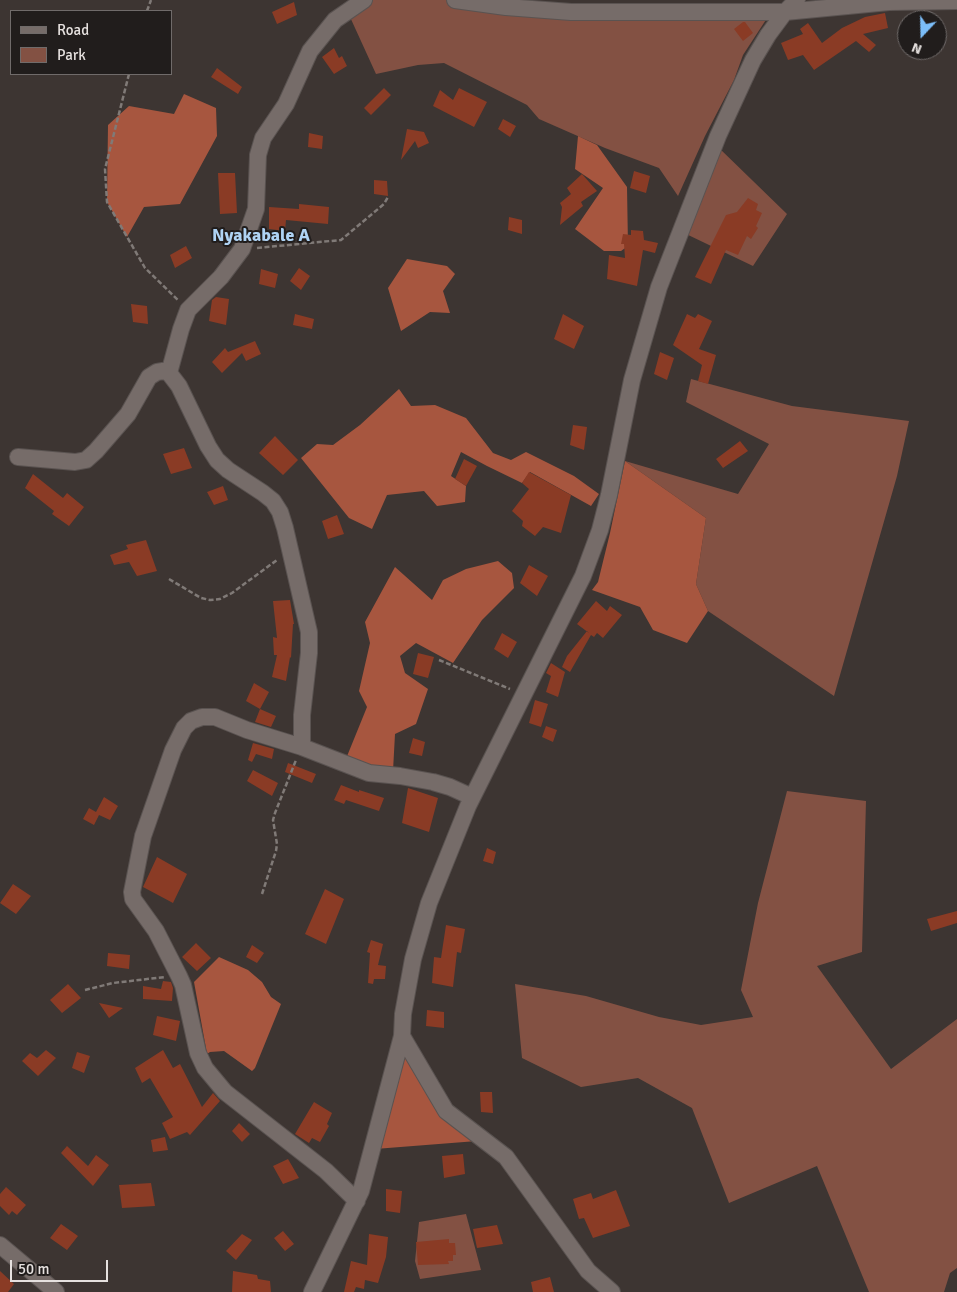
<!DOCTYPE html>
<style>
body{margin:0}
#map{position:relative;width:957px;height:1292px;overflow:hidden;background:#3d3532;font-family:Signika,sans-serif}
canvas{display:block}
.legend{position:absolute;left:10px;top:10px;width:162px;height:65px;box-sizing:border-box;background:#211d1c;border:1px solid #706b6a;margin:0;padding:6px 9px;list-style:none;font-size:15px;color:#e6e1df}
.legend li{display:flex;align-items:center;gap:10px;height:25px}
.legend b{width:25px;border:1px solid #706b6a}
.north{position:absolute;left:897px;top:10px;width:50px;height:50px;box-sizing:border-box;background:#211d1c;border:1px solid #706b6a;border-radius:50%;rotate:201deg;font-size:14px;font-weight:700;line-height:20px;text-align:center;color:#e6e1df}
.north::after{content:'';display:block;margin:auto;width:18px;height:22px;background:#7cbef9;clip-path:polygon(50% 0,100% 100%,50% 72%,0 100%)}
.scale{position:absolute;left:10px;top:1260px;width:98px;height:22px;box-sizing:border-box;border:2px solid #e6e1df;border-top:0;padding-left:6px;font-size:15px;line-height:18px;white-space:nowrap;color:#e6e1df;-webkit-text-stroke:4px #211d1c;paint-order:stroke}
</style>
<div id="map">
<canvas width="957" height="1292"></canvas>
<ul class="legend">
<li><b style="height:6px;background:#766c69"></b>Road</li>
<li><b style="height:14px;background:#835143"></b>Park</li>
</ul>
<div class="north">N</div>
<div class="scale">50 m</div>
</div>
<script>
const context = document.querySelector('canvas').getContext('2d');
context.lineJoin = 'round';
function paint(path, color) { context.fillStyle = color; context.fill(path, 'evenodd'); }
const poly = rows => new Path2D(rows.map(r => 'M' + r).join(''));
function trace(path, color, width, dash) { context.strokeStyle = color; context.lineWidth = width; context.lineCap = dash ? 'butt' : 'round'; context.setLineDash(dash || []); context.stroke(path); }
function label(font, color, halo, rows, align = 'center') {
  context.font = font + ' Signika,sans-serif'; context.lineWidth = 4; context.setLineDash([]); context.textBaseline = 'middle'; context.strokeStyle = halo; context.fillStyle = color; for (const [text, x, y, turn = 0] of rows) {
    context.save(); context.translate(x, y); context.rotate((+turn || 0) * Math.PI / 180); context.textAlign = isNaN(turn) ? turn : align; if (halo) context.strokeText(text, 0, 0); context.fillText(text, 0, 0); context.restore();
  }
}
const green = poly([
 [364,0,495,0,565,9,773,9,743,55,734,80,705,136,678,196,659,168,605,148,539,119,527,105,444,63,418,65,376,74,350,17],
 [718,147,787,214,753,266,684,233],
 [691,379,792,406,909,421,897,476,834,696,708,611,696,584,706,518,625,461,738,494,769,444,686,402],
 [787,791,866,801,862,952,817,966,891,1069,957,1019,957,1268,950,1273,944,1292,869,1292,817,1166,729,1203,692,1108,638,1078,581,1087,522,1058,515,984,586,996,659,1017,701,1025,753,1017,741,990,758,903],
 [466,1214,481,1270,420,1279,415,1261,419,1222]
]);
const forest = poly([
 [184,94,216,108,217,136,180,204,144,207,127,237,107,202,108,125,129,106,174,114],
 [578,136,597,145,627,187,628,246,621,251,604,251,575,229,603,188,575,169],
 [407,259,447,266,455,274,443,291,450,313,430,312,401,331,388,288],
 [399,389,411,406,435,405,466,418,493,453,511,460,526,452,574,476,599,494,591,506,530,472,522,483,487,466,461,452,451,476,466,486,465,502,437,506,424,491,387,495,372,529,349,518,301,458,317,444,333,445,360,425],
 [625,461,706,518,696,584,708,611,687,643,653,630,640,607,592,590,598,582,610,533],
 [498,561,512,573,514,588,482,620,453,663,416,643,400,656,405,673,428,689,416,724,395,734,393,771,341,771,367,707,359,691,370,643,365,622,395,567,432,600,443,580,466,569],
 [219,957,248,970,262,982,271,997,281,1004,255,1068,252,1071,224,1051,210,1052,207,1054,194,982],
 [401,1055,405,1058,477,1141,375,1149]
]);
const building = poly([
 [294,2,297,15,277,24,272,12],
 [885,13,888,28,863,34,876,45,869,52,856,41,814,70,803,55,788,60,781,43,803,34,800,29,808,23,822,43,842,28,865,17],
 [743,22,745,22,753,33,743,41,734,29],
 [334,48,339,58,342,56,347,66,334,74,322,57],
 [217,68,242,87,238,94,211,77],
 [384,88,391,95,371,115,364,108],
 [459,88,487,102,474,127,433,106,440,90,453,100],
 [503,119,516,126,510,137,498,129],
 [407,129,424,132,429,143,418,148,415,141,401,160],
 [309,133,323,136,322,149,308,147],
 [634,171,650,176,646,193,630,188],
 [218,173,235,173,237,213,220,214],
 [582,174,597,191,581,202,583,206,560,225,562,207,560,203,571,194,567,188],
 [374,180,387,181,388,196,374,194],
 [748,198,758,204,756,210,762,213,756,226,758,228,751,239,747,236,738,255,726,250,711,284,695,277,726,215,737,212],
 [299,204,329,207,328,224,286,220,285,231,269,229,269,207,299,209],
 [509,217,522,220,522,234,508,230],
 [631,230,643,231,644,240,658,243,655,253,643,250,637,286,607,279,609,255,625,258,624,244,621,244,623,234,631,235],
 [186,246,192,258,175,268,170,255],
 [299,268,310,276,301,290,290,281],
 [261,269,278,274,275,288,259,284],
 [216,297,229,299,226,325,209,321,212,300],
 [131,304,147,306,148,324,133,322],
 [295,314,314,319,312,329,293,325],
 [563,314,584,326,574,349,554,339],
 [687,314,695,318,698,314,712,321,699,349,716,355,708,384,698,381,702,365,673,345],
 [255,341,261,354,246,361,242,353,222,373,212,362,225,348,228,352],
 [660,352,674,358,667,380,654,374],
 [573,425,587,427,584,450,570,445],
 [275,436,298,460,283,475,259,453],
 [740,441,748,451,723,468,716,459],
 [184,448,192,468,171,474,163,454],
 [464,459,477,466,466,486,455,479],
 [529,472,571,495,561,533,543,527,535,536,522,526,523,521,512,511,529,489,522,483],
 [33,474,63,498,67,493,84,507,69,526,52,514,54,511,25,488],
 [223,486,228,500,214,505,207,492],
 [337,515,344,534,328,539,322,521],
 [146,540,157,571,137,576,129,562,114,565,110,555,128,549,126,545],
 [529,565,548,576,537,596,520,583],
 [290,600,294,624,293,624,291,658,290,657,286,681,272,677,277,655,274,655,273,637,277,638,273,601],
 [596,601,607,611,610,606,622,615,603,638,597,633,594,637,591,635,570,672,562,667,567,656,587,631,589,633,577,624],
 [502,633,517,642,508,658,494,649],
 [418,653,434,657,428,678,413,674],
 [551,663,565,672,558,697,546,692,551,676,546,673],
 [254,683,269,692,260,709,246,701],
 [535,700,548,704,541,727,529,723],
 [260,709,276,716,271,727,255,722],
 [546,726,557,730,553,742,542,737],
 [413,738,425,742,422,756,409,753],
 [253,743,274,749,272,759,256,754,252,762,248,760],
 [288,763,316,774,312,783,285,772],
 [253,770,278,783,272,796,247,781],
 [341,785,359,792,359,790,384,798,379,811,346,800,344,804,334,800],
 [408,788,438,798,429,832,402,823],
 [104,797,118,806,110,820,99,815,94,825,83,819,89,808,96,812],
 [487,848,496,852,493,864,483,861],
 [157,857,187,874,173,903,143,887],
 [13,884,31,896,16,914,0,903],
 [325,889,344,899,326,944,305,934],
 [957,911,957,923,931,931,927,919],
 [446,925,465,929,461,953,457,952,453,987,432,983,434,957,441,958],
 [371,940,383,944,378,965,386,966,385,979,374,979,373,984,368,983,370,953,367,952],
 [196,943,211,958,197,971,182,957],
 [252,945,264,953,257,963,246,957],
 [108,953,130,955,129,969,107,966],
 [163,981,171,982,173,988,172,1001,143,999,143,986,161,989],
 [68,984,81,998,62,1013,50,1000],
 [99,1003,123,1008,109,1018],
 [427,1010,444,1012,444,1028,426,1026],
 [157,1016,180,1021,176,1041,153,1035],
 [46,1050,56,1058,38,1076,22,1061,30,1053,37,1058],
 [163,1050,173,1068,180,1064,202,1107,213,1093,220,1101,190,1135,187,1132,170,1139,162,1123,173,1117,150,1078,142,1083,135,1068],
 [77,1052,90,1056,84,1073,72,1068],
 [480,1092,492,1092,493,1113,481,1112],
 [314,1102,332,1113,327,1124,329,1126,320,1142,312,1138,309,1143,295,1134],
 [239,1123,250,1134,242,1142,232,1131],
 [165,1137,168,1150,153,1152,151,1140],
 [67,1146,88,1166,96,1155,109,1165,93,1186,61,1153],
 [463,1154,465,1174,444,1178,442,1156],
 [288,1159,299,1178,283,1184,273,1166],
 [151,1183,155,1206,122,1208,119,1185],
 [6,1187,26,1205,17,1215,12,1211,9,1215,0,1206,0,1194],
 [386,1189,402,1191,400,1213,386,1211],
 [616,1190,630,1226,593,1238,584,1218,579,1219,573,1199,591,1193,593,1199],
 [61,1224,78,1236,67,1250,50,1238],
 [497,1225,503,1244,477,1248,473,1229],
 [283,1231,294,1244,285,1251,274,1238],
 [242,1234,252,1240,236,1260,226,1251],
 [369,1234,388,1237,386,1257,378,1283,365,1280,364,1289,356,1287,354,1292,344,1292,351,1261,367,1265],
 [449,1239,449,1243,455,1243,456,1255,453,1255,453,1261,448,1261,449,1264,418,1265,416,1242],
 [0,1271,14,1284,8,1292,0,1292],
 [233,1271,257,1275,258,1279,270,1281,271,1292,232,1292],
 [550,1277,554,1292,533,1292,531,1282]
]);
const path = poly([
 [147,11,151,0],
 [129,74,105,169,107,202,145,268,178,300],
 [257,248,341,240,384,204,388,197],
 [169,579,201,598,210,600,220,599,232,593,277,560],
 [439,660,510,689],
 [262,894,276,851,277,844,273,820,275,813,296,760],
 [85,990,113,983,165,977]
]);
const minor = poly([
 [455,0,506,7,571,12,785,12,889,2,957,1],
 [169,373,181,329,188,310,221,277,242,249,256,209,258,155,263,138,286,104,310,51,335,20,364,0],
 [18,457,75,462,86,460,96,451,128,414,149,377,157,372,163,371,169,373,179,386,208,446,217,460,228,470,263,493,273,501,280,512,285,528,309,632,309,653,302,715,302,747],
 [402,1036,446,1111,506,1157,588,1271,612,1292],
 [357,1201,326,1171,225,1092,205,1068,198,1053,183,985,179,976,156,931,133,899,132,892,143,836,173,750,184,728,191,721,202,717,215,717,247,730,302,747,369,773,400,776,433,782,450,787,472,797],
 [0,1245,56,1292],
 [312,1292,361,1191,402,1036,403,1014,413,959,429,903,468,806,583,576,600,530,609,495,632,380,659,287,718,136,753,60,768,35,785,12,797,0]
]);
const quarterNames = [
 ["Nyakabale A",261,236]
];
paint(green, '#835143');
paint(forest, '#a7563f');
paint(building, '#8a3b25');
trace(minor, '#5a5351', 18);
trace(path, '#807a77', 2.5, [5, 2.5]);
trace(minor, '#766c69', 16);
label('bold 18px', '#afd3f4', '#211d1c', quarterNames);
</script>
